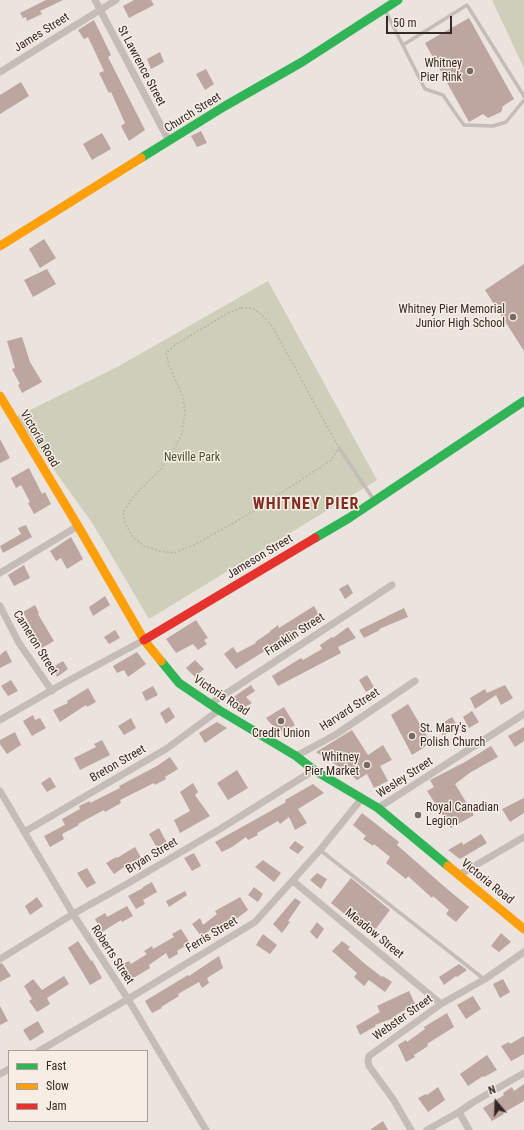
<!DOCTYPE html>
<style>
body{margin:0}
#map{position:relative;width:524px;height:1130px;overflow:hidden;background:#eae3de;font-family:"Roboto Condensed",sans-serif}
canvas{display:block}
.legend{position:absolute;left:8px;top:1050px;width:140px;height:72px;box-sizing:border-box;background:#f8ede4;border:1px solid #aa9f98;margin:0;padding:5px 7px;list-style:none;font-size:12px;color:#342926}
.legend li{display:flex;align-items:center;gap:8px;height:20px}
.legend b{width:20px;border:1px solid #aa9f98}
.north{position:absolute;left:476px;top:1082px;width:40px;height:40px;-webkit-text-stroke:3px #f8ede4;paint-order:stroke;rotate:341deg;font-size:11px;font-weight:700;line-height:16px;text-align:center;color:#342926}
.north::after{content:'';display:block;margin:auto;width:14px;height:18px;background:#342926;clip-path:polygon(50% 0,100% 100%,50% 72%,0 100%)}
.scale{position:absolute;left:386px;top:16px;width:66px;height:18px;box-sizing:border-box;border:2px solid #342926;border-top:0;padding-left:5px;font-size:12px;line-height:14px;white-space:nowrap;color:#342926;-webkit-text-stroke:3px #f8ede4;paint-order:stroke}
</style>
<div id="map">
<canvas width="524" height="1130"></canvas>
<ul class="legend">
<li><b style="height:5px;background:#30b455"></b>Fast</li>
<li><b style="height:5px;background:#ff9f0a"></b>Slow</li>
<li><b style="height:5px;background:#e5322d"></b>Jam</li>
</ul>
<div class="north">N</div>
<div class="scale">50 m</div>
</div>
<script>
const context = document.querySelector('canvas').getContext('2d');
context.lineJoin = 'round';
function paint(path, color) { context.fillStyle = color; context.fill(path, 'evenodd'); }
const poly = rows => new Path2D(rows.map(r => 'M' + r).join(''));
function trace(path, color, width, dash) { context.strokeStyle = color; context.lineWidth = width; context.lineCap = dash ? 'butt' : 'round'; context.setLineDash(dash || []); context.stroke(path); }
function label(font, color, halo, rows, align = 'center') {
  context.font = font + ' "Roboto Condensed",sans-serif'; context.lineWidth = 3; context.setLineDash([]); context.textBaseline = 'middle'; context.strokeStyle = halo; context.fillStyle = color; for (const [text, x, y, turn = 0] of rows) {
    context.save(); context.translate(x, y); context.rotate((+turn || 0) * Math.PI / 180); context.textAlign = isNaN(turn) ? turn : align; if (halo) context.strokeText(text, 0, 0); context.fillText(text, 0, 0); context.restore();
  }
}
const green = poly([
 [492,0,524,0,524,68],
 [268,281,377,480,149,619,93,524,16,417,119,366]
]);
const building = poly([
 [46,0,63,0,40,11,42,14,27,21,26,17,23,18,20,13],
 [134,0,151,0,154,5,129,18,123,6],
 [469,18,514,99,503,106,501,112,488,118,483,114,469,122,425,43],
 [94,20,111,55,108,57,145,130,129,141,121,126,125,123,111,92,109,93,99,73,104,71,88,37,84,39,78,30],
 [160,52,164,62,151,69,147,59],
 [206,69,214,84,205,90,196,74],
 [21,82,29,96,0,114,0,95],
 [201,131,207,143,197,147,191,136],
 [102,133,111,149,92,160,83,144],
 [44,239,56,258,40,268,29,249],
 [524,264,524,351,485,290],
 [47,269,56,284,33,297,24,280],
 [22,337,30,362,42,382,22,393,18,385,20,384,12,369,15,368,7,341],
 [0,439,10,458,0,463],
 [29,468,42,494,45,492,51,504,34,514,28,503,30,502,21,485,16,488,11,478],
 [26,525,32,537,3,553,0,546,21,534,18,528],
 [71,537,83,559,67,569,61,558,56,561,50,551],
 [24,565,30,578,14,586,8,575],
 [348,584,353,593,345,599,339,589],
 [105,596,110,605,93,616,89,607],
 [35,605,39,613,38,614,54,641,42,648,23,612],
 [314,606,320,617,285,636,270,646,271,647,236,669,224,654,233,647,237,653,256,643,255,642,270,632,270,631,278,625,279,628],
 [404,608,408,617,379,629,380,630,364,638,359,630],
 [196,620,208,638,204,640,207,644,198,650,193,644,176,653,166,639],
 [348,627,356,638,338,647,341,653,278,686,272,676,301,658,303,660,322,649,320,645,332,637,333,638],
 [115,630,120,638,109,644,104,637],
 [6,650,12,662,0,668,0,655],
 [137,652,146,664,128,677,124,670,117,673,113,666],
 [195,660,204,669,195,677,186,668],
 [63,661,68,669,57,677,53,667],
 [367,675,374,687,366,692,359,680],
 [11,680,18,691,8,696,1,686],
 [251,685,255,691,246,697,252,703,243,708,229,700],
 [505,685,513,698,501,705,496,695,475,709,470,698,485,689,487,693],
 [153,686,158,695,146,701,142,692],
 [88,688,96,702,87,707,86,705,60,722,53,710,68,703,67,701],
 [408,704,431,743,412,755,391,715],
 [169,707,175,717,166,724,160,713],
 [284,707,295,725,283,732,271,724,266,718],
 [472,711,479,722,469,728,463,717],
 [33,715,35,720,40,718,46,728,32,736,23,721],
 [452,717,458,727,443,736,438,726],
 [131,718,136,728,124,735,118,726],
 [217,722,227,728,205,743,199,733],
 [524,727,524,741,515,747,508,736],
 [352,730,368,755,383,745,392,760,380,766,388,781,374,788,367,774,357,780,344,770,316,752],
 [15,732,21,745,7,754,0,744,0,740],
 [102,740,110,755,80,770,74,758,96,747,94,744],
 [491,746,498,757,471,772,455,784,474,815,451,828,427,791,434,787,430,780,465,762],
 [170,757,178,769,165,777,166,779,155,785,154,783,120,800,121,803,105,812,104,810,78,824,79,825,62,834,64,839,50,847,44,836,65,825,62,819,80,809,79,806,90,801,90,803,120,788,119,786,157,766],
 [237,770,248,788,228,800,217,783],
 [50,777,56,787,47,792,41,783],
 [193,783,198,792,195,795,210,816,180,833,174,820,190,811,180,792],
 [313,784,324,793,298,809,307,823,295,830,289,817,280,824,278,821,257,833,258,835,248,840,246,837,232,847,222,852,215,842,267,813,286,802,285,800],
 [524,798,524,813,510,822,502,809],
 [362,813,399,842,397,845,446,888,469,907,456,922,446,914,449,910,433,896,432,898,408,876,406,879,386,863,390,857,374,844,373,846,363,839,366,836,353,825],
 [159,828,167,843,157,848,149,834],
 [481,834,487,843,460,859,448,850,462,842,463,845],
 [295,841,304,847,298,854,289,848],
 [135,847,141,858,134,862,133,861,114,874,106,863,116,857,117,858],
 [194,853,201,866,192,871,184,858],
 [263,860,281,873,274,882,255,867],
 [87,868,96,883,87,888,77,873],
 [317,873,327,879,321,889,310,880],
 [351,878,390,910,371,935,331,903],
 [152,882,157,892,143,900,145,904,136,909,128,896,143,888,143,887],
 [254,887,263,894,258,902,248,895],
 [185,891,187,895,169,907,166,901],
 [37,897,43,906,30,915,25,906],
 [240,897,248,910,235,920,213,932,212,929,201,936,192,924,200,918,203,925,217,914,215,911],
 [295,898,301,902,288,921,290,922,282,933,273,924],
 [127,906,133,916,122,922,121,920,102,932,95,919,105,913,107,917],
 [317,922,324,929,317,939,310,932],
 [181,929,190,943,177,951,178,954,169,959,166,953,149,965,150,968,127,982,118,966,129,961,131,964,147,954,144,951,152,946,153,949,174,937,172,934],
 [501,933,511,942,499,952,491,946],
 [263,934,277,945,270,954,256,945],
 [78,941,91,961,92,960,102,978,90,985,68,948],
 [342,941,350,947,348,949,365,964,382,977,383,976,392,982,385,992,369,980,364,986,354,977,357,973,332,951],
 [219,956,223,968,207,978,209,983,202,988,199,982,178,994,179,996,161,1007,162,1008,152,1013,145,1001,188,975,189,976],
 [2,963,11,976,0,982,0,964],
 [459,964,467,970,457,977,456,976,444,985,439,977],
 [64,976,69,984,47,998,50,1004,37,1012,29,1001,32,999,24,986,33,979,42,990],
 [503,979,510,992,500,998,493,984],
 [409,991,415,1004,396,1015,396,1017,375,1025,376,1026,360,1035,356,1026,380,1012,377,1006],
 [473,996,481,1009,466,1019,457,1005],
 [0,1006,8,1021,0,1025],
 [447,1013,454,1027,427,1044,428,1046,414,1055,415,1057,406,1062,398,1045,406,1040,407,1042,425,1029,424,1027],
 [38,1021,44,1032,30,1041,23,1030],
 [524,1036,524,1054,511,1061,501,1046,509,1042,510,1044],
 [487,1055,497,1070,484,1077,483,1076,468,1086,460,1074],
 [524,1084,524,1101,503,1113,504,1114,492,1121,483,1108,504,1095,503,1093,512,1087,514,1091],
 [438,1087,445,1100,428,1112,418,1098,426,1094,427,1095],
 [383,1121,388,1130,370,1130]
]);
const path = poly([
 [241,308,252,308,261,314,272,326,339,448,330,461,310,474,244,517,194,545,174,553,160,551,144,546,132,536,125,523,123,512,134,496,161,469,174,450,182,433,185,412,183,397,169,365,166,353,175,345,228,313,241,308]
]);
const lane = poly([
 [385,10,425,89,443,95,456,114,464,125,493,126,506,122,524,100],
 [403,45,467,5,524,96],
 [339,448,374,500],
 [320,850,484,979]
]);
const street = poly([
 [95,0,169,141],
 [0,72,116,0],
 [0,573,78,526],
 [0,606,19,643,52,691],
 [210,704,392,585],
 [0,720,66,682,144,640],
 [296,756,335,735,415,681],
 [0,791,73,914,128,999,206,1130],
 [378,808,524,714],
 [24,832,166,749,219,710],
 [459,875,524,837],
 [293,881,441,1004],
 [0,959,73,914,125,885,220,829,314,770],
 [39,1051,128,999,255,922,320,850,362,798],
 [0,1074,9,1069],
 [459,1112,469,1130],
 [411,1130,393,1099,369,1066,368,1061,369,1056,441,1004,485,979,524,952],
 [427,1130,459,1112,472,1103,524,1073]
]);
const fast = poly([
 [141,158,225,106,302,62,398,0],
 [315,538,349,518,524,401],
 [161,661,179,683,219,710,296,756,314,770,378,808,448,866]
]);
const slow = poly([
 [0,246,141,158],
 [0,396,78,526,144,640,161,661],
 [448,866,524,929]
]);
const jam = poly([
 [144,640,315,538]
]);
const markers = [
 [470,71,4,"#746a66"],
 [513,317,4,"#746a66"],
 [281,721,4,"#746a66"],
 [412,736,4,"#746a66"],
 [367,765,4,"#746a66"],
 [418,815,4,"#746a66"]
];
const streetNames = [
 ["James Street",42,33,-32],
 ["St Lawrence Street",141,66,62],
 ["Church Street",193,113,-32],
 ["Victoria Road",39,439,59],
 ["Jameson Street",260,557,-31],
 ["Franklin Street",295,635,-33],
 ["Cameron Street",35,643,58],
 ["Victoria Road",221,696,33],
 ["Harvard Street",350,710,-33],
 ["Breton Street",118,764,-30],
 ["Wesley Street",405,778,-33],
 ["Bryan Street",152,856,-31],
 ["Victoria Road",487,882,39],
 ["Meadow Street",374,934,39],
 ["Ferris Street",212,935,-31],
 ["Roberts Street",112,955,57],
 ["Webster Street",403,1018,-35]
];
const poiNames = [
 ["Whitney",462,64],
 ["Pier Rink",462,78],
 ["Whitney Pier Memorial",505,310],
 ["Junior High School",505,324],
 ["St. Mary's",420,729,"left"],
 ["Polish Church",420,743,"left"],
 ["Credit Union",281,734,"center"],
 ["Whitney",359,758],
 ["Pier Market",359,772],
 ["Royal Canadian",426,808,"left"],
 ["Legion",426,822,"left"]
];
const parkNames = [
 ["Neville Park",192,458]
];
const districtNames = [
 ["WHITNEY PIER",306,505]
];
paint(green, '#cdcfb8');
paint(building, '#bda5a0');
trace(path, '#bcb4b0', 1.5, [2, 2]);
trace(lane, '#c4bcb7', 3.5);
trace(street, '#c4bcb7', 7);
trace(fast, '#30b455', 9);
trace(slow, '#ff9f0a', 9);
trace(jam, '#e5322d', 9);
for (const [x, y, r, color] of markers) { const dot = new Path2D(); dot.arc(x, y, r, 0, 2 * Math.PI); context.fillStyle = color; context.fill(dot); trace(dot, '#f8ede4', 1.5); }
label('12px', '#342926', '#f8ede4', streetNames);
label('12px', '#342926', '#f8ede4', poiNames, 'right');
label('12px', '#47512a', '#f8ede4', parkNames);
context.letterSpacing = '1px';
label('bold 16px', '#802e21', '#f8ede4', districtNames);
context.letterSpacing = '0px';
</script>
